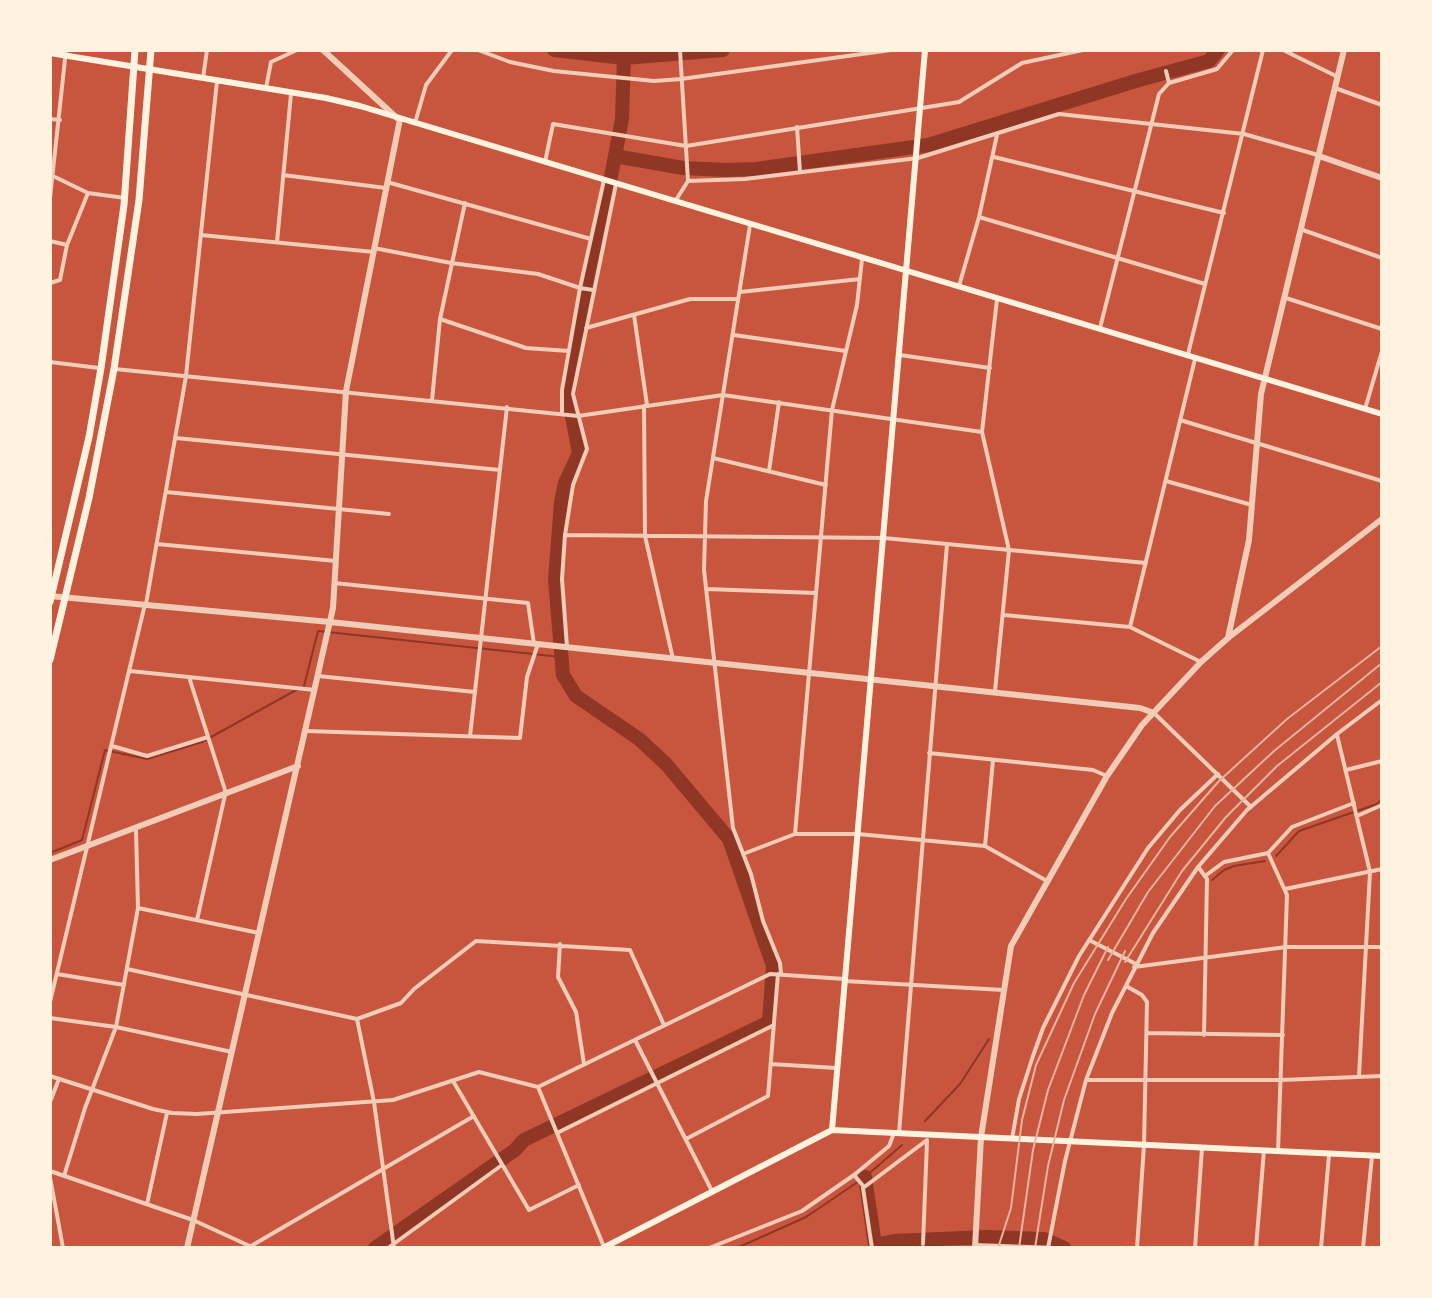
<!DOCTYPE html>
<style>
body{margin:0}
#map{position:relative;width:1432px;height:1298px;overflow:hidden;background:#c8553d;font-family:"DejaVu Sans",sans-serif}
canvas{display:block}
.frame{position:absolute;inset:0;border:52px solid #fff3e0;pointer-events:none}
</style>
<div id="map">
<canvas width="1432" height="1298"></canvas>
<div class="frame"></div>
</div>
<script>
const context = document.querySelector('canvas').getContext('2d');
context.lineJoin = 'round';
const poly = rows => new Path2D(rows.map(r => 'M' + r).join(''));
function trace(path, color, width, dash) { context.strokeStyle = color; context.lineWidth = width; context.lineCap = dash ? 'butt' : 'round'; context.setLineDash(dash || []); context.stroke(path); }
const stream = poly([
 [304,686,318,631,561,657],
 [50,853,82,840,105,750,147,759,202,742,298,689],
 [1276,856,1299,831,1377,804,1382,799],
 [1212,880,1224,870,1234,866,1265,861],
 [925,1121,960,1084,989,1039],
 [737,1248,806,1217,865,1177,902,1145]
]);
const river = poly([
 [554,50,624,58,723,50],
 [615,156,622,119,624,58],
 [865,1177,875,1245,894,1241,987,1237,1044,1239,1064,1248],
 [375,1248,515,1150,524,1140,769,1022,773,966,729,839,666,764,639,739,576,696,563,675,555,580,561,502,565,483,579,453,568,396,615,156,683,168,726,170,756,169,928,145,1139,80,1209,61,1218,50]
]);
const minor = poly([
 [478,50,510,62,554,71,654,81,681,79,891,50],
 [1283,50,1338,77],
 [1166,71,1169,83],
 [203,78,207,50],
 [266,88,271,62,297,50],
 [1335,88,1382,105],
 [50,119,60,120],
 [415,123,426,85,452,50],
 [797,127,800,172],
 [994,157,1224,213],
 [545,162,553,124,686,146,959,102,1022,63,1083,50],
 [283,175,386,188],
 [53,176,88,193,125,198],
 [688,181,745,179,918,158,1059,114,1244,134,1318,155],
 [387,182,591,239],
 [50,198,66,50],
 [676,200,688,181,680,50],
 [979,217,1205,284],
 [750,225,706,501,704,570,733,828,751,874,763,921,780,963,781,973],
 [1303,230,1382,258],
 [201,235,374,252],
 [50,241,67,245],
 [277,242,291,94],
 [374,248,451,263,538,274,580,288,593,290],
 [50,283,60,280,67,245,88,193],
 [959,286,979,217,997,135],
 [740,292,860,279],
 [1286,298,1382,329],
 [634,315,647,405],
 [440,319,526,348,569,351],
 [586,328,690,299,738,299],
 [1100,328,1159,94,1169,83,1217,69,1233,50],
 [734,335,846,351],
 [1188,354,1263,50],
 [900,355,990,368],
 [50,362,99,368],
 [115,369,578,416,723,395,982,432],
 [432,400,440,319,465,203],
 [644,406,645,536,673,659],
 [1365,409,1382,351],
 [562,413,562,390,580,288,604,180],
 [1180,420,1382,481],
 [176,438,500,470],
 [713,458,826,485],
 [769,471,779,402],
 [1166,481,1252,505],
 [166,492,389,514],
 [565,535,884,538,1146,563],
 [157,544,336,561],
 [334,583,528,603,534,644],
 [707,589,816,593],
 [146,604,186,376,217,81],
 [1004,615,1130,627,1201,662],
 [1130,627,1195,359],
 [567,647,562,579,565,535,573,485,587,449,573,394,616,184],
 [130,671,315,690],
 [318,676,475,692],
 [189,677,226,793],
 [995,691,1009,550,982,432,997,299],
 [1154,713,1251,807],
 [306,731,520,738,527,677,538,644],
 [1337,735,1370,872,1359,1076],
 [470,736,507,407],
 [112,746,147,756,208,737],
 [929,753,1093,770,1107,776],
 [1346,770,1382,761],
 [1357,816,1382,805],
 [795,834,832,410,857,305,862,259],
 [985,846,993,760],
 [1268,853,1292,827,1354,803],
 [743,854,795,834,858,834,985,846,1047,881],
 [1199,868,1207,879,1204,1035],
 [1205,876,1224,862,1268,853,1287,895,1278,1151],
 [1285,889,1382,869],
 [138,908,259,933],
 [197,920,225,795],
 [1089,940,1136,964],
 [560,944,558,977,576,1012,584,1064],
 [1134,967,1286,947,1382,947],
 [127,969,357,1019,401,1003,414,989,476,941,630,950,664,1025],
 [57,974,124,985],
 [844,981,1004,990],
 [1126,986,1142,995,1147,1002,1144,1145,1137,1248],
 [50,1002,145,604],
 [50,1018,116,1027,232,1052],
 [357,1019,374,1102,394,1248],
 [1147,1033,1283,1035],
 [635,1040,712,1191],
 [771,1064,836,1068],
 [50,1076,153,1109,172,1113,197,1114,393,1100,479,1072,538,1087,770,974,845,979],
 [1086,1080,1281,1080,1382,1076],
 [453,1081,529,1210,579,1185],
 [538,1087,604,1247],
 [50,1102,59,1079],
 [557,1133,774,1025],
 [899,1133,947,544],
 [686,1139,768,1096,778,974],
 [1012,1139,1019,1099,1033,1056,1043,1028,1079,956,1148,848,1180,810,1218,774],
 [50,1171,193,1220,254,1248],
 [854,1175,864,1187],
 [64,1176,85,1108,116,1027,138,908,136,830],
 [50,1177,63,1248],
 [147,1204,167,1113],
 [923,1244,927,1141],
 [975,1245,1056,1248],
 [251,1246,474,1116],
 [388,1248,502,1165],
 [709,1248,802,1211,854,1175,889,1146,894,1133],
 [872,1248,863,1188,927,1140],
 [1048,1248,1065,1161,1086,1080,1112,1013,1153,933,1198,867,1247,810,1337,734,1382,700],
 [1195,1248,1202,1148],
 [1256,1248,1264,1150],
 [1321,1248,1329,1155],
 [1363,1248,1372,1156]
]);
const tertiary = poly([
 [323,50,397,118],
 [1319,156,1382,178],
 [50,596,330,622,1140,708,1154,713],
 [1228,638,1249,540,1261,394,1344,50],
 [50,860,298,766],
 [187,1248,333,608,346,391,400,119],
 [975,1248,981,1137,1011,946,1107,776,1142,725,1201,662,1228,638,1382,519]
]);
const secondary = poly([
 [50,53,326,98,360,106,1382,414],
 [832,1130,925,50],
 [603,1248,832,1130,1382,1156]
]);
const trunk = poly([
 [50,602,89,437,101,368,124,205,135,50],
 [50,660,89,498,114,369,139,200,151,50]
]);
const rail = poly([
 [1108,960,1148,892,1215,806,1274,751,1382,663],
 [1125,962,1182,871,1226,817,1277,766,1382,682],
 [998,1248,1011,1208,1022,1120,1036,1065,1074,983,1126,899,1170,837,1219,781,1287,719,1382,646],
 [1019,1248,1033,1150,1048,1090,1084,995,1108,947],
 [1035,1248,1048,1166,1064,1100,1095,1014,1125,951]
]);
trace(stream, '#8f3625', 2);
trace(river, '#8f3625', 14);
trace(minor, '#f1ccb7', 4);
trace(tertiary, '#f1ccb7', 6);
trace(secondary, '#fff3e0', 6);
trace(trunk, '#fff3e0', 7);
trace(rail, '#e9b49f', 2);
</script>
